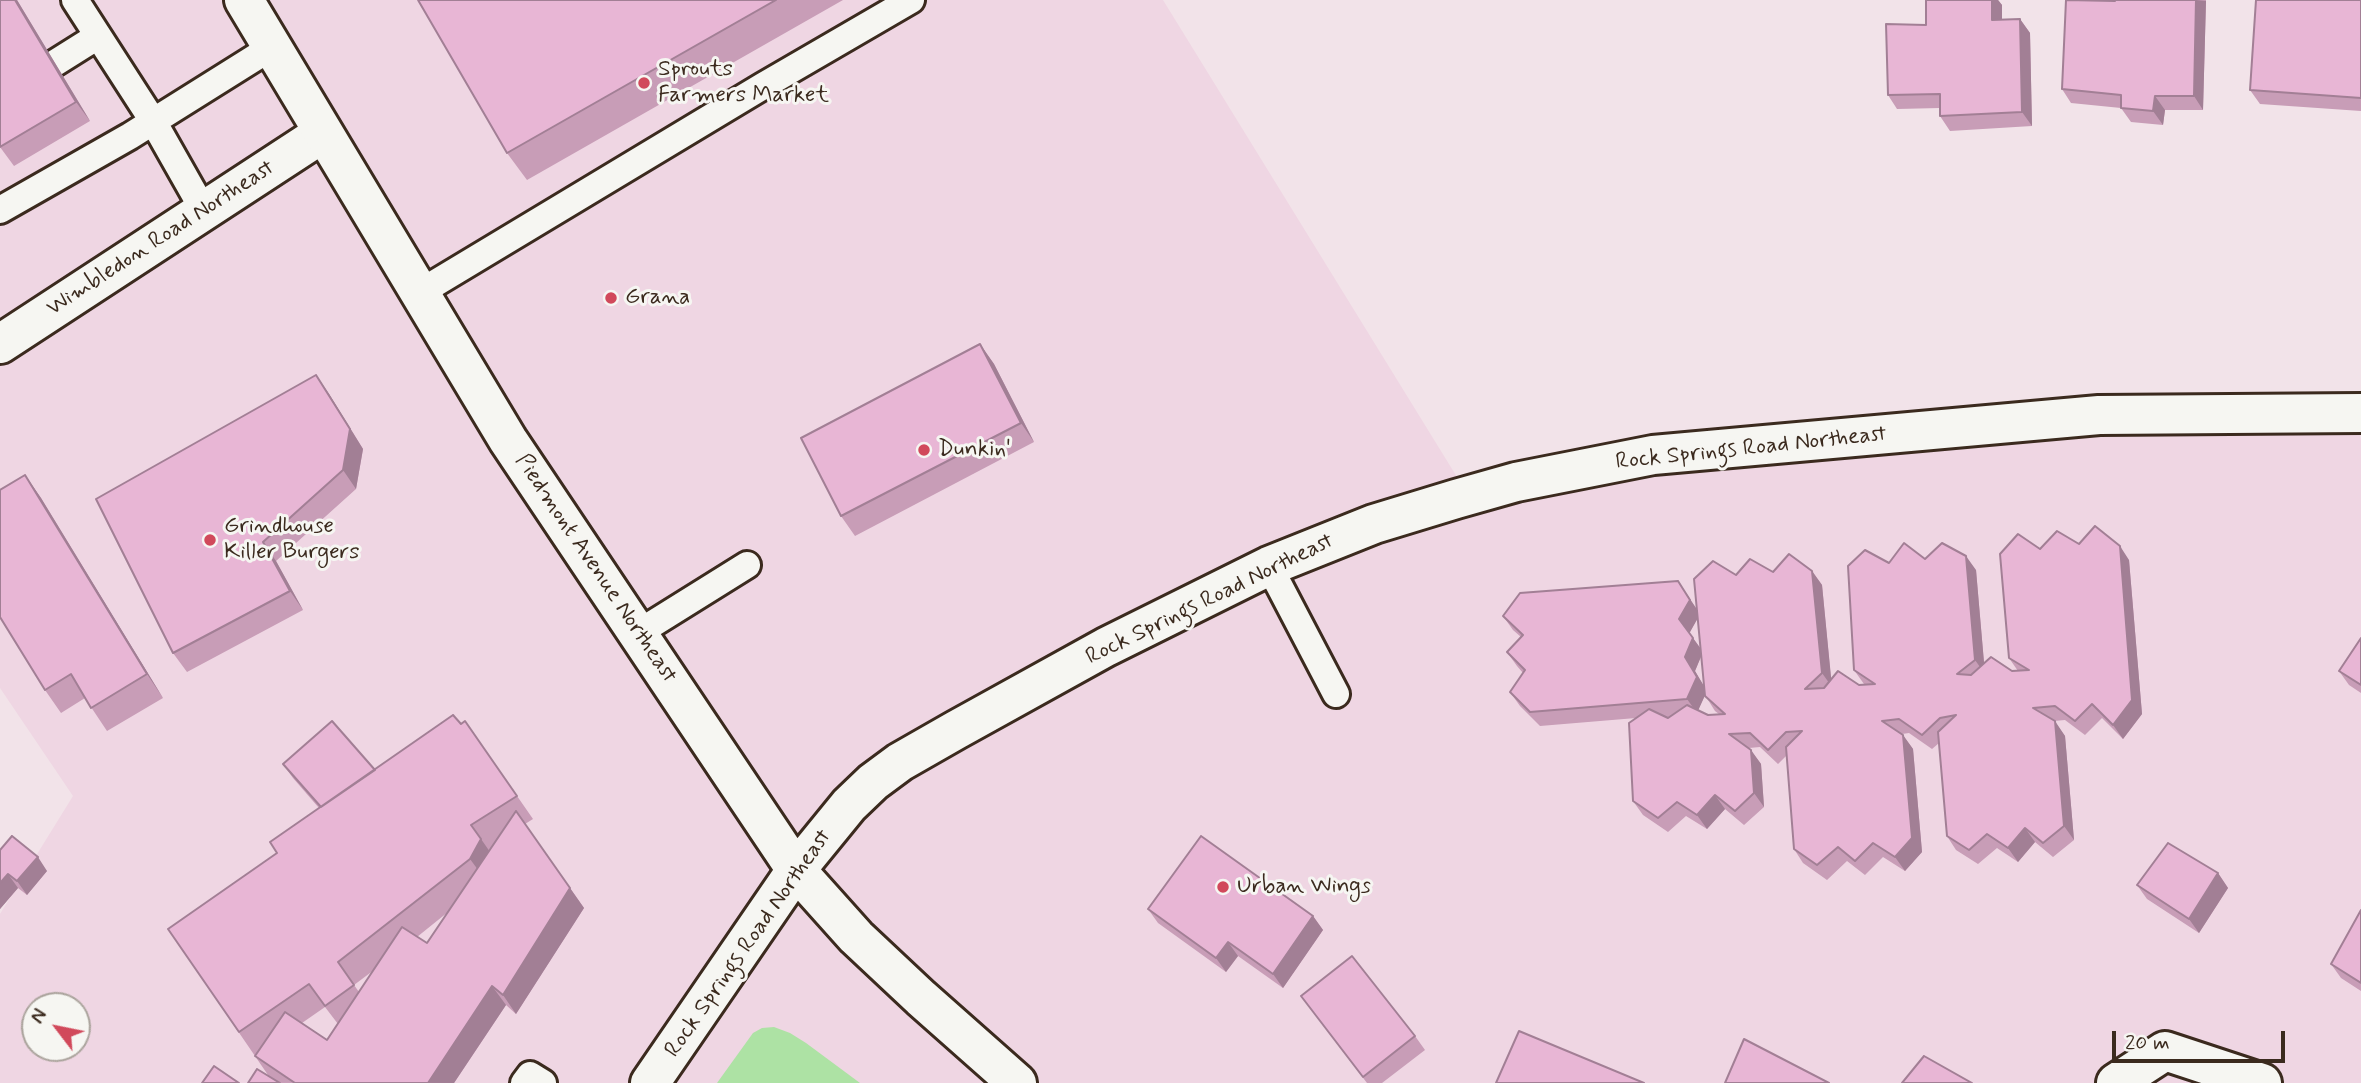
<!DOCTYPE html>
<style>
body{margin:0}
#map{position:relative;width:2361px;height:1083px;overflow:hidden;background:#f2e3e9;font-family:Mynerve,sans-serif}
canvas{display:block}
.north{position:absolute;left:21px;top:992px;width:70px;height:70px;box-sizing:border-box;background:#f6f6f2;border:2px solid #aba49d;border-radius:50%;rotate:302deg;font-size:19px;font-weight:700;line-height:28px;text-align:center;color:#3b2a1e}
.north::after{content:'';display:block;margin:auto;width:24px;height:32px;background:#d1495b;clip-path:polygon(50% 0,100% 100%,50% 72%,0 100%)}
.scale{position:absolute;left:2112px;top:1031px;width:173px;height:32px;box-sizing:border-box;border:4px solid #3b2a1e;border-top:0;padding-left:9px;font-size:21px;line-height:24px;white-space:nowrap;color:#3b2a1e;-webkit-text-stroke:5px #f6f6f2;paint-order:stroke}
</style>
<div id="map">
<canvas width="2361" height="1083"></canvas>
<div class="north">N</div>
<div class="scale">20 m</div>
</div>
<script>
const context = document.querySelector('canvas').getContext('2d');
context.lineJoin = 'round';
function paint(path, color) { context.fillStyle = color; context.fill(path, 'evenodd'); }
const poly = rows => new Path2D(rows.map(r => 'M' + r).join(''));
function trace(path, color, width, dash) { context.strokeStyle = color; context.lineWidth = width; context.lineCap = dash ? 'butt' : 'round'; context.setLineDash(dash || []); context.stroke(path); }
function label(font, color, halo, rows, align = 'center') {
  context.font = font + ' Mynerve,sans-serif'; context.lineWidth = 6; context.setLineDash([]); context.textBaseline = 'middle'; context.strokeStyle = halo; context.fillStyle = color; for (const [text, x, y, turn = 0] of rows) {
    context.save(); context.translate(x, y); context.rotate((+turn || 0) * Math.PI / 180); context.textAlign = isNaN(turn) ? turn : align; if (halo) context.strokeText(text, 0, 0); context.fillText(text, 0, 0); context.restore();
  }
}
const built = poly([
 [0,0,1163,0,1465,490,2356,405,2361,441,2361,1083,0,1083,0,914,73,796,0,688],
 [35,1006,77,1006,77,1048,35,1048]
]);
const green = poly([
 [774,1027,790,1033,806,1043,860,1083,717,1083,753,1033,762,1028]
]);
const lane = poly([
 [75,0,153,121,204,211],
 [55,63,98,36],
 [0,210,130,136,272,47],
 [419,293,763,86,911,0],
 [1269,566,1336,694],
 [638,633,747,565],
 [524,1083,530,1075,543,1083]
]);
const street = poly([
 [0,344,323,133],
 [650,1083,796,870],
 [2116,1083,2165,1051,2262,1083]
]);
const secondary = poly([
 [244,0,508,440,796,870,856,937,921,998,1017,1083],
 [796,870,849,805,873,782,900,762,956,730,1106,647,1269,566,1374,524,1456,499,1516,482,1653,455,2099,415,2361,413]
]);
const wall = poly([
 [17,0,90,121,14,166,0,147],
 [418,0,843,0,527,180,507,153],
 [1926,0,1998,0,2002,5,2002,20,2020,19,2030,33,2032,126,1950,131,1940,116,1940,108,1897,109,1888,95,1926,25],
 [2115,0,2206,0,2203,110,2165,110,2163,125,2131,122,2121,108,2071,103,2062,89],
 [2361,0,2361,111,2260,104,2250,90],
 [980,344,994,364,1034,442,855,536,841,516],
 [316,375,329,394,363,449,356,489,276,561,303,610,187,672,173,653],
 [25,475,41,498,163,698,107,731,85,698,61,713,45,690],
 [2079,544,2129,560,2142,714,2123,739,2102,718,2085,735,2065,720,2054,721,2065,736,2074,840,2053,857,2035,842,2018,862,1997,848,1978,864,1956,850,1947,836,1939,743,1932,749,1909,733,1902,734,1913,749,1922,852,1905,871,1883,857,1865,875,1847,861,1827,880,1803,863,1794,849,1787,755,1778,764,1760,747,1749,748,1761,764,1764,807,1744,825,1725,809,1707,829,1686,816,1668,832,1643,815,1633,801,1636,718,1540,726,1520,706,1510,692,1523,673,1517,666,1507,652,1521,637,1513,630,1503,616,1678,581,1697,610,1736,575,1812,571,1822,585,1831,679,1859,685,1864,684,1854,670,1889,563,1925,559,1976,570,1984,663,2012,671,2018,671,2009,658,2040,549],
 [1698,618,1701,649,1689,633],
 [1701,656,1704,687,1695,671],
 [1705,695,1715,711,1719,714,1708,715,1698,710],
 [2361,638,2361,693,2349,685,2339,671],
 [465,721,533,819,525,824,584,908,516,1014,506,1005,454,1083,248,1083,268,1075,168,929,277,853,319,808,293,778,283,764,375,770],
 [448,912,427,943,417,937],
 [374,970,359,992,354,985],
 [325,1007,338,1024,327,1040,302,1023],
 [0,850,47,871,27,895,18,888,0,909],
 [2218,873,2228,888,2199,933,2147,899,2137,885],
 [1148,909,1313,916,1323,930,1283,988,1238,956,1226,972,1158,923],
 [2361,910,2361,991,2341,978,2331,964],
 [1301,996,1415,1036,1425,1050,1382,1083,1367,1083]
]);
const shadedWall = poly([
 [15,0,17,0,90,121,76,102],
 [1992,0,1998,0,2002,5,2002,34,1992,20],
 [2196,0,2206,1,2203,110,2194,96],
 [2020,19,2030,33,2032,126,2022,112],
 [2155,96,2165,110,2163,125,2153,111],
 [980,344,994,364,1034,442,1021,423],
 [316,375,329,394,363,449,356,489,343,470],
 [25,475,41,498,163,698,147,674],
 [263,542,276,561,303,610,290,591],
 [2120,546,2129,560,2142,714,2123,739,2113,725],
 [1966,556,1976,570,1985,674,1975,660],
 [1812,571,1822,585,1832,687,1822,673],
 [1678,581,1700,614,1689,634,1679,619],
 [1693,638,1703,652,1695,671,1707,691,1697,713,1687,699,1685,657],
 [2055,721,2065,736,2074,840,2064,826],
 [1903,735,1913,749,1922,852,1905,871,1895,857],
 [1751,750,1761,764,1764,807,1754,793],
 [1715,795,1725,809,1707,829,1697,815],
 [2025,828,2035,842,2018,862,2008,848],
 [481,839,497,862,487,882,470,859],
 [38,857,47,871,27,895,17,881],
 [2218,873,2228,888,2199,933,2189,919],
 [8,874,18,888,0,909,0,883],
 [570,888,584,908,516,1014,503,995],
 [1313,916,1323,930,1283,988,1273,974],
 [1228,942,1238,956,1226,972,1216,958],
 [492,986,506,1005,454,1083,428,1083]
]);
const building = poly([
 [0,0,15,0,76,102,0,147,0,0],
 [418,0,776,0,507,153,418,0],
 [1926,0,1992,0,1992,20,2020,19,2022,112,1940,116,1940,94,1888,95,1886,24,1926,25,1926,0],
 [2066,0,2115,1,2115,0,2196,0,2194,96,2155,96,2153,111,2121,108,2121,95,2062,89,2066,0],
 [2256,0,2361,0,2361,98,2250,90,2256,0],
 [980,344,1021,423,841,516,801,438,980,344],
 [316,375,350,429,343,470,263,542,290,591,173,653,96,499,316,375],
 [25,475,147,674,91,708,71,674,45,690,0,617,0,490,25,475],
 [2095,526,2120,546,2132,700,2113,725,2092,704,2075,721,2055,706,2033,708,2055,721,2064,826,2043,843,2025,828,2008,848,1987,834,1969,850,1947,836,1938,732,1956,715,1940,718,1922,735,1899,719,1882,721,1903,735,1912,838,1895,857,1873,843,1855,861,1838,847,1817,865,1794,849,1786,747,1802,731,1786,732,1768,750,1750,733,1729,734,1751,750,1754,793,1735,811,1715,795,1697,815,1677,802,1658,818,1633,801,1629,723,1649,709,1668,718,1687,705,1708,715,1725,714,1705,696,1694,579,1713,561,1736,575,1750,559,1773,572,1789,554,1812,571,1822,673,1805,689,1824,688,1838,671,1859,685,1875,684,1854,670,1848,566,1865,550,1889,563,1904,543,1925,559,1942,543,1966,556,1975,660,1957,674,1971,675,1991,657,2012,671,2029,670,2009,658,2000,554,2018,534,2040,549,2057,531,2079,544,2095,526],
 [1678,581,1690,600,1679,619,1693,638,1685,657,1697,677,1687,699,1530,712,1510,692,1525,670,1507,652,1523,635,1503,616,1520,593,1678,581],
 [2361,638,2361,685,2339,671,2361,638],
 [453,715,461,724,465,721,517,796,471,825,481,839,470,859,338,962,354,985,325,1006,309,984,239,1032,168,929,277,853,270,842,453,715],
 [332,721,375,770,321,807,283,764,332,721],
 [516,811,570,888,503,995,492,986,428,1083,295,1083,255,1056,285,1012,327,1040,402,927,427,943,516,811],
 [12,836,38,857,17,881,8,874,0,883,0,850,12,836],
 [1201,836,1313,916,1273,974,1228,942,1216,958,1148,909,1201,836],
 [2168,843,2218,873,2189,919,2137,885,2168,843],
 [2361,910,2361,983,2331,964,2361,910],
 [1352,956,1415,1036,1363,1077,1301,996,1352,956],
 [1519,1031,1644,1083,1496,1083,1519,1031],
 [1744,1039,1829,1083,1725,1083,1744,1039],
 [1924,1056,1972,1083,1902,1083,1924,1056],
 [214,1066,239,1083,202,1083,214,1066],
 [257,1069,280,1083,248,1083,257,1069]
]);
const markers = [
 [644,83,7,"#d1495b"],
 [611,298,7,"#d1495b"],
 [924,450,7,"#d1495b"],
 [210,540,7,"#d1495b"],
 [1223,887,7,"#d1495b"]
];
const poiNames = [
 ["Sprouts",658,70],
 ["Farmers Market",658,96],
 ["Grana",625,298],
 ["Dunkin'",938,450],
 ["Grindhouse",224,527],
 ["Killer Burgers",224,553],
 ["Urban Wings",1237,887]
];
const streetNames = [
 ["Wimbledon Road Northeast",161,239,-33],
 ["Rock Springs Road Northeast",1751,449,-6],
 ["Piedmont Avenue Northeast",595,569,56],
 ["Rock Springs Road Northeast",1210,600,-26],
 ["Rock Springs Road Northeast",749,944,-55]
];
paint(built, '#efd6e3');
paint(green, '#ade2a4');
trace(lane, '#3b2a1e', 32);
trace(street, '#3b2a1e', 44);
trace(secondary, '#3b2a1e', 44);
trace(lane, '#f6f6f2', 26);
trace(street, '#f6f6f2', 38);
trace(secondary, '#f6f6f2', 38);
paint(wall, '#c89db7');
paint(shadedWall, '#a27f95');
paint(building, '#e8b6d5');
trace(building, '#a27f95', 2);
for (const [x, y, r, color] of markers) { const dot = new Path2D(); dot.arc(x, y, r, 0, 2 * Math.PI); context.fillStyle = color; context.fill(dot); trace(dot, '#f6f6f2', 2.5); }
label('23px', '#3b2a1e', '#f6f6f2', poiNames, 'left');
label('23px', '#3b2a1e', '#f6f6f2', streetNames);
</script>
